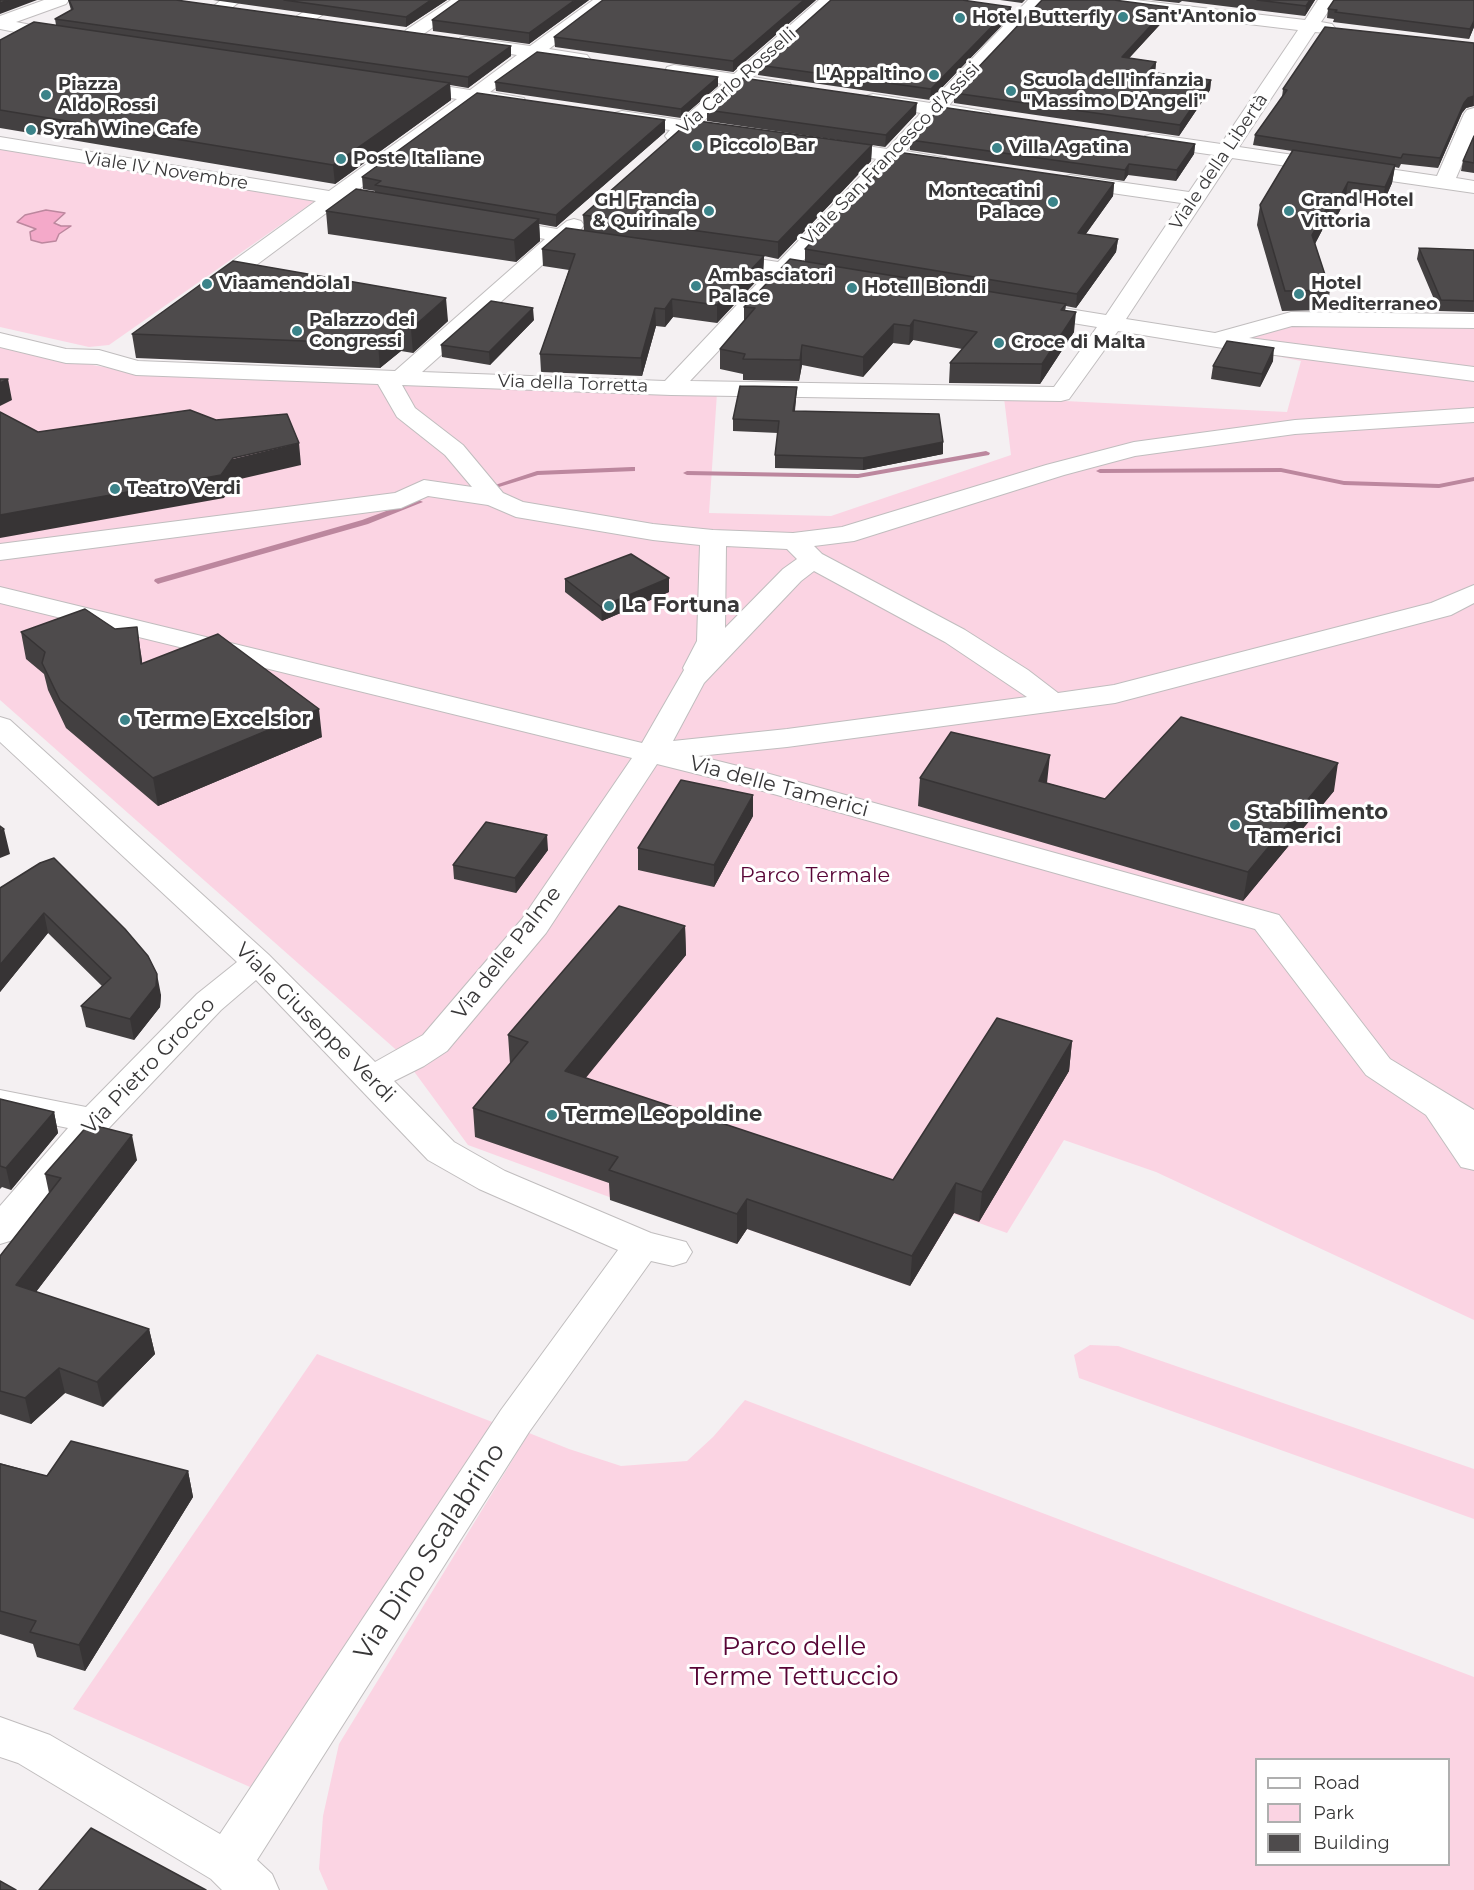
<!DOCTYPE html>
<meta charset="utf-8">
<style>
body{margin:0}
#map{position:relative;width:1474px;height:1890px;overflow:hidden;background:#f4f0f2;font-family:Montserrat,sans-serif}
canvas{display:block}
.legend{position:absolute;left:1255px;top:1758px;width:195px;height:108px;box-sizing:border-box;background:#fff;border:2px solid #afafaf;margin:0;padding:8px 10px;list-style:none;font-size:18px;color:#383738}
.legend li{display:flex;align-items:center;gap:12px;height:30px}
.legend b{width:30px;border:2px solid #afafaf}
</style>
<div id="map">
<canvas width="1474" height="1890"></canvas>
<ul class="legend">
<li><b style="height:8px;background:#fff"></b>Road</li>
<li><b style="height:16px;background:#fbd4e3"></b>Park</li>
<li><b style="height:16px;background:#4e4b4c"></b>Building</li>
</ul>
</div>
<script>
const context = document.querySelector('canvas').getContext('2d');
context.lineJoin = 'round';
function paint(path, color) { context.fillStyle = color; context.fill(path, 'evenodd'); }
const poly = rows => new Path2D(rows.map(r => 'M' + r).join(''));
function trace(path, color, width, dash) { context.strokeStyle = color; context.lineWidth = width; context.lineCap = dash ? 'butt' : 'round'; context.setLineDash(dash || []); context.stroke(path); }
function label(font, color, halo, rows, align = 'center') {
  context.font = font + ' Montserrat,sans-serif'; context.lineWidth = 6; context.setLineDash([]); context.textBaseline = 'middle'; context.strokeStyle = halo; context.fillStyle = color; for (const [text, x, y, turn = 0] of rows) {
    context.save(); context.translate(x, y); context.rotate((+turn || 0) * Math.PI / 180); context.textAlign = isNaN(turn) ? turn : align; if (halo) context.strokeText(text, 0, 0); context.fillText(text, 0, 0); context.restore();
  }
}
const green = poly([
 [0,149,319,198,109,345,89,347,0,327],
 [1300,323,1474,325,1474,1320,1156,1172,1064,1140,1007,1233,954,1214,910,1286,747,1229,737,1244,468,1145,402,1055,0,700,0,346,53,358,138,373,717,393,709,513,831,516,1011,455,1004,398,1287,412,1301,361,1221,345],
 [1090,1345,1118,1346,1474,1469,1474,1519,1079,1378,1074,1355],
 [317,1354,500,1425,250,1787,73,1709],
 [745,1400,1474,1677,1474,1890,328,1890,319,1869,323,1816,339,1744,529,1433,569,1449,621,1466,687,1461,713,1437],
 [1256,1760,1448,1760,1448,1864,1256,1864]
]);
const water = poly([
 [46,210,65,213,54,223,61,226,71,226,59,234,56,241,42,243,31,240,30,232,36,229,17,222,25,215,46,210]
]);
const stream = poly([
 [986,451,990,453,989,455,858,478,687,475,683,473,687,471,858,474,986,451],
 [632,467,635,467,635,471,538,475,499,487,495,485,537,471,632,467],
 [1281,468,1344,481,1439,484,1474,477,1474,481,1439,488,1344,485,1281,472,1100,473,1096,471,1100,469,1281,468],
 [416,500,419,500,423,502,368,524,161,583,158,584,154,581,155,579,362,520,416,500]
]);
const minor = poly([
 [44,0,69,0,66,4,16,22,72,33,75,37,72,41,66,42,0,29,0,16,44,0],
 [221,0,242,0,225,13,213,13,210,9,221,0],
 [323,0,344,0,309,24,297,24,294,20,297,16,323,0],
 [451,0,471,0,418,38,406,38,403,34,406,30,451,0],
 [593,0,613,0,549,49,587,55,590,59,587,63,581,64,537,58,490,92,524,98,526,102,524,106,517,108,477,102,351,195,393,203,396,207,393,211,386,213,337,205,216,295,208,297,200,295,197,290,200,285,316,201,0,149,0,137,329,191,457,99,398,90,396,86,398,82,405,80,470,90,517,55,460,46,457,42,460,38,466,37,530,46,593,0],
 [819,0,838,0,753,77,790,83,792,87,790,91,783,93,742,87,701,123,735,129,738,133,735,137,728,139,690,133,682,140,675,142,668,140,665,136,670,130,622,123,615,121,612,117,615,113,622,111,681,120,723,84,667,75,665,71,667,67,674,65,734,74,819,0],
 [1028,0,1047,0,949,105,989,112,992,116,989,120,982,122,939,115,906,151,946,158,949,162,946,166,939,168,896,162,799,265,833,271,836,276,833,281,825,283,788,277,690,381,1054,387,1097,327,1024,315,1021,310,1024,305,1032,303,1106,315,1181,203,1070,187,1063,185,1060,181,1063,177,1070,175,1189,192,1214,155,1152,146,1145,144,1142,140,1145,136,1152,134,1221,144,1298,30,1091,5,1085,4,1082,0,1135,0,1305,20,1318,0,1336,0,1321,22,1332,24,1335,28,1332,32,1326,33,1315,32,1239,147,1437,176,1464,114,1467,110,1474,108,1474,136,1456,178,1474,181,1474,193,1232,158,1126,319,1215,333,1291,312,1474,314,1474,328,1292,326,1249,338,1474,367,1474,381,1229,349,1118,331,1069,399,1061,401,671,395,402,385,415,408,463,445,503,493,523,502,653,524,713,530,793,533,842,527,1046,465,1134,442,1295,420,1474,408,1474,422,1295,434,1135,456,1064,475,854,541,814,546,822,554,965,630,1028,670,1058,693,1114,685,1431,603,1474,585,1474,603,1451,615,1115,703,787,747,698,756,766,773,1279,915,1390,1059,1474,1110,1474,1170,1461,1167,1426,1115,1366,1075,1255,929,745,786,657,764,546,933,447,1051,424,1066,394,1081,454,1142,505,1171,651,1233,686,1242,692,1252,686,1262,673,1266,651,1261,529,1432,257,1860,272,1874,279,1890,222,1890,211,1879,18,1763,0,1757,0,1717,50,1735,220,1834,501,1410,618,1250,479,1189,428,1160,256,980,221,1010,107,1130,13,1240,0,1244,0,1206,68,1128,0,1114,0,1090,86,1107,197,994,237,962,0,742,0,717,10,720,269,955,375,1062,423,1035,522,919,632,758,0,603,0,587,642,743,684,670,683,668,697,641,700,545,653,540,516,517,488,505,428,496,401,508,0,560,0,544,395,493,424,480,472,487,445,455,397,417,378,384,136,375,97,364,66,363,0,347,0,333,66,349,99,350,138,361,395,371,545,239,489,229,486,225,489,221,496,219,557,229,567,221,574,219,581,221,584,225,579,232,610,237,613,242,610,247,602,248,567,243,422,372,665,381,767,273,711,264,708,259,711,254,719,253,778,262,877,159,820,150,817,146,820,142,827,140,887,149,921,113,866,104,864,100,866,96,873,94,930,103,1028,0],
 [726,546,787,549,797,559,783,569,725,628,726,546],
 [814,571,945,642,1027,697,787,729,673,741,704,683,801,581,814,571]
]);
const wall = poly([
 [68,0,176,0,511,46,511,56,468,88,450,85,451,100,335,184,0,128,0,40,56,25,55,19,71,10],
 [213,0,447,0,406,27],
 [589,0,529,44,433,31,432,20],
 [816,0,733,72,555,47,554,37],
 [1000,0,1025,0,1022,3],
 [1151,0,1315,0,1305,16,1182,1,1179,3],
 [1474,0,1474,27,1469,39,1333,22,1334,19,1327,18,1328,9],
 [1011,7,1010,17,930,100,758,75,758,65],
 [1168,7,1167,17,1129,58,1156,62,1155,73,1211,80,1210,90,1179,136,954,103,954,93],
 [1474,43,1474,106,1466,108,1462,113,1438,168,1401,164,1399,168,1395,167,1392,183,1382,206,1345,201,1335,220,1328,219,1315,244,1330,290,1327,310,1282,311,1257,225,1260,205,1292,151,1253,145,1255,135,1282,97,1283,89],
 [718,77,718,86,681,118,496,91,495,82],
 [707,110,916,114,885,147,707,121],
 [665,132,556,227,539,224,540,241,516,262,328,234,326,211,375,192,375,191,363,189,362,177],
 [1474,136,1474,173,1461,171,1463,161],
 [910,140,1195,144,1194,154,1176,181,1128,175,1124,181,910,150],
 [872,145,871,161,778,259,764,256,763,274,717,323,673,317,665,327,656,326,642,376,541,372,540,354,569,270,543,266,542,249,584,230,583,215],
 [1114,183,1113,196,1086,234,1118,239,1116,252,1076,308,1066,306,1065,311,1074,332,1040,384,949,383,950,363,962,349,913,340,909,345,893,343,863,377,802,365,799,381,743,380,743,374,720,369,720,349,744,321,744,307,805,262,805,249],
 [1419,248,1474,250,1474,312,1439,311,1417,259],
 [534,320,490,365,442,357,441,345],
 [448,321,413,353,401,351,380,368,136,358,132,334],
 [1273,361,1260,387,1211,379,1213,366],
 [797,387,795,411,943,454,863,470,775,468,775,455,778,433,733,431,733,419],
 [565,579,669,592,602,621,565,592],
 [21,632,141,654,142,663,322,737,158,806,66,728,48,690,44,674,26,659],
 [920,778,1047,783,1105,799,1334,791,1243,901,918,806],
 [753,816,714,887,638,870,638,848],
 [548,850,516,893,454,879,453,865],
 [40,863,161,995,160,1007,134,1040,86,1027,81,1006,102,986,48,933,0,992,0,888],
 [685,926,686,955,585,1078,893,1180,1072,1041,1069,1071,979,1222,954,1213,910,1286,747,1229,737,1244,610,1200,609,1183,475,1137,473,1108,510,1064,508,1035],
 [0,1099,54,1112,58,1133,11,1190,2,1187,0,1189],
 [137,1160,36,1292,149,1329,155,1354,103,1407,65,1393,31,1424,0,1414,0,1256,49,1193,45,1174],
 [0,1463,47,1476,188,1471,193,1497,85,1671,37,1657,33,1644,0,1634]
]);
const shadedWall = poly([
 [8,0,37,0,0,14,0,3],
 [431,0,447,0,406,27,406,17],
 [575,0,589,0,529,44,529,33],
 [804,0,816,0,733,72,733,61],
 [1310,0,1315,0,1305,16,1306,6],
 [1011,7,1010,17,930,100,931,89],
 [1168,7,1167,17,1121,67,1122,57],
 [1474,21,1474,27,1469,39,1470,29],
 [511,46,511,56,468,88,468,77],
 [1156,62,1155,72,1147,82,1148,72],
 [718,77,718,86,681,118,681,109],
 [1211,80,1210,90,1179,136,1180,125],
 [450,83,451,100,335,184,333,165],
 [1474,96,1473,106,1466,108,1462,113,1438,168,1440,158,1464,103,1468,98],
 [917,103,916,114,885,147,886,135],
 [665,120,665,132,556,227,556,215],
 [1195,144,1194,154,1176,181,1177,170],
 [872,145,871,161,778,259,778,242],
 [1129,164,1128,175,1124,181,1125,170],
 [1395,165,1392,183,1382,206,1385,187],
 [1348,182,1345,201,1335,220,1338,201],
 [1114,183,1113,196,1077,246,1078,233],
 [1331,200,1328,219,1309,255,1312,235],
 [539,219,540,241,516,262,514,240],
 [1118,239,1116,252,1076,308,1077,294],
 [764,256,763,274,717,323,717,305],
 [446,298,448,321,413,353,411,329],
 [672,299,673,317,665,327,665,309],
 [533,308,534,320,490,365,489,352],
 [655,308,656,326,642,376,641,358],
 [1076,312,1074,332,1040,384,1042,364],
 [914,320,913,340,909,345,910,326],
 [894,324,893,343,863,377,863,357],
 [399,327,401,351,380,368,378,344],
 [802,345,802,365,799,381,800,360],
 [1274,348,1273,361,1260,387,1262,374],
 [8,379,12,400,0,406,0,383],
 [797,387,796,399,793,423,793,411],
 [943,442,943,454,863,470,863,458],
 [299,443,301,465,236,480,224,498,0,538,0,515],
 [669,578,669,592,602,621,601,607],
 [137,627,141,654,146,691,141,664],
 [319,709,322,737,158,806,153,778],
 [1050,755,1047,783,1039,781],
 [1338,763,1334,791,1243,901,1248,872],
 [753,795,753,816,714,887,714,865],
 [4,829,10,854,0,858,0,831],
 [547,835,548,850,516,893,515,878],
 [44,913,48,933,0,992,0,965],
 [685,926,686,955,567,1101,565,1071],
 [157,974,161,995,160,1007,134,1040,130,1019],
 [1072,1041,1069,1071,979,1222,982,1192],
 [54,1112,58,1133,11,1190,6,1168],
 [132,1135,137,1160,22,1310,16,1285],
 [956,1183,954,1213,910,1286,912,1256],
 [747,1199,747,1229,737,1244,737,1214],
 [149,1329,155,1354,103,1407,97,1382],
 [59,1368,65,1393,31,1424,25,1398],
 [188,1471,193,1497,85,1671,79,1645]
]);
const building = poly([
 [0,0,8,0,0,3,0,0],
 [69,0,176,0,511,46,468,77,55,19,73,9,69,0],
 [284,0,431,0,406,17,284,0],
 [460,0,575,0,529,33,432,20,460,0],
 [603,0,804,0,733,61,554,37,603,0],
 [831,0,962,0,1011,7,931,89,758,65,831,0],
 [1042,0,1114,0,1168,7,1122,57,1156,62,1148,72,1211,80,1180,125,954,93,1042,0],
 [1257,0,1310,0,1306,6,1257,0],
 [1334,0,1474,0,1474,21,1470,29,1335,12,1337,10,1328,9,1334,0],
 [34,22,450,83,333,165,0,110,0,40,34,22],
 [1325,27,1474,43,1474,96,1468,98,1464,103,1440,158,1403,154,1401,158,1255,135,1287,90,1283,89,1325,27],
 [537,52,718,77,681,109,495,82,537,52],
 [743,78,917,103,886,135,707,110,743,78],
 [477,93,665,120,556,215,375,185,381,181,362,177,477,93],
 [941,107,1195,144,1177,170,1129,164,1125,170,910,140,941,107],
 [691,120,872,145,778,242,583,215,691,120],
 [1474,136,1474,163,1463,161,1474,136],
 [1293,150,1395,165,1385,187,1348,182,1338,201,1331,200,1312,235,1330,290,1285,291,1260,205,1293,150],
 [897,152,1114,183,1078,233,1118,239,1077,294,805,249,897,152],
 [356,189,539,219,514,240,326,211,356,189],
 [566,228,764,256,717,305,672,299,665,309,655,308,641,358,540,354,575,254,542,249,566,228],
 [1419,248,1474,250,1474,301,1441,300,1419,248],
 [790,259,1066,304,1061,310,1076,312,1042,364,950,363,977,332,914,320,910,326,894,324,863,357,802,345,800,360,743,359,745,354,720,349,755,308,744,307,790,259],
 [233,261,446,298,411,329,399,327,378,344,132,334,233,261],
 [491,301,533,308,489,352,441,345,491,301],
 [1227,341,1274,348,1262,374,1213,366,1227,341],
 [0,379,8,379,0,383,0,379],
 [740,386,797,387,793,411,939,414,943,442,863,458,775,455,779,421,733,419,740,386],
 [190,410,216,420,287,414,299,443,233,458,221,475,0,515,0,412,38,432,190,410],
 [631,554,669,578,601,607,565,579,631,554],
 [85,609,115,629,137,627,141,664,218,634,319,709,153,778,60,700,42,663,45,652,21,632,85,609],
 [1181,717,1338,763,1248,872,920,778,951,732,1050,755,1039,781,1105,799,1181,717],
 [681,780,753,795,714,865,638,848,681,780],
 [486,822,547,835,515,878,453,865,486,822],
 [0,826,4,829,0,831,0,826],
 [54,858,125,929,148,956,157,974,156,986,130,1019,81,1006,111,978,44,913,0,965,0,888,40,863,54,858],
 [619,906,685,926,565,1071,893,1180,997,1018,1072,1041,982,1192,956,1183,912,1256,747,1199,737,1214,609,1170,618,1157,473,1108,528,1042,508,1035,619,906],
 [0,1099,54,1112,6,1168,0,1166,0,1099],
 [89,1124,132,1135,16,1285,149,1329,97,1382,59,1368,25,1398,0,1391,0,1256,61,1178,45,1174,89,1124],
 [71,1441,188,1471,79,1645,30,1632,36,1621,0,1611,0,1464,47,1476,71,1441],
 [91,1828,206,1890,39,1890,91,1828],
 [0,1881,16,1890,0,1890,0,1881]
]);
const markers = [
 [1123,17,6,"#3b8389"],
 [960,18,6,"#3b8389"],
 [934,75,6,"#3b8389"],
 [1011,91,6,"#3b8389"],
 [46,95,6,"#3b8389"],
 [31,130,6,"#3b8389"],
 [697,146,6,"#3b8389"],
 [997,148,6,"#3b8389"],
 [341,159,6,"#3b8389"],
 [1053,202,6,"#3b8389"],
 [709,211,6,"#3b8389"],
 [1289,211,6,"#3b8389"],
 [207,284,6,"#3b8389"],
 [696,286,6,"#3b8389"],
 [852,288,6,"#3b8389"],
 [1299,294,6,"#3b8389"],
 [297,331,6,"#3b8389"],
 [999,343,6,"#3b8389"],
 [115,489,6,"#3b8389"],
 [609,606,6,"#3b8389"],
 [125,720,6,"#3b8389"],
 [1235,825,6,"#3b8389"],
 [552,1115,6,"#3b8389"]
];
const farPoinames = [
 ["Sant'Antonio",1135,17],
 ["Hotel Butterfly",972,18],
 ["L'Appaltino",922,75,"right"],
 ["Scuola dell'infanzia",1023,81],
 ["\"Massimo D'Angeli\"",1023,102],
 ["Piazza",58,85],
 ["Aldo Rossi",58,106],
 ["Syrah Wine Cafe",43,130],
 ["Piccolo Bar",709,146],
 ["Villa Agatina",1009,148],
 ["Poste Italiane",353,159],
 ["Montecatini",1041,192,"right"],
 ["Palace",1041,213,"right"],
 ["GH Francia",697,201,"right"],
 ["& Quirinale",697,222,"right"],
 ["Grand Hotel",1301,201],
 ["Vittoria",1301,222],
 ["Ambasciatori",708,276],
 ["Palace",708,297],
 ["Viaamendola1",219,284],
 ["Hotel",1311,284],
 ["Mediterraneo",1311,305],
 ["Hotell Biondi",864,288],
 ["Palazzo dei",309,321],
 ["Congressi",309,342],
 ["Croce di Malta",1011,343],
 ["Teatro Verdi",127,489]
];
const farStreetnames = [
 ["Via Carlo Rosselli",737,81,-41],
 ["Viale San Francesco d'Assisi",891,154,-46],
 ["Viale della Libertà",1219,162,-56],
 ["Viale IV Novembre",166,171,9],
 ["Via della Torretta",573,384,2]
];
const poiNames = [
 ["La Fortuna",621,606],
 ["Terme Excelsior",137,720],
 ["Stabilimento",1247,813],
 ["Tamerici",1247,837],
 ["Terme Leopoldine",564,1115]
];
const streetNames = [
 ["Via delle Tamerici",779,787,15],
 ["Via delle Palme",507,953,-52],
 ["Viale Giuseppe Verdi",315,1023,45],
 ["Via Pietro Grocco",149,1066,-46]
];
const parkNames = [
 ["Parco Termale",815,876]
];
const nearStreetnames = [
 ["Via Dino Scalabrino",430,1552,-57]
];
const nearParknames = [
 ["Parco delle",794,1647],
 ["Terme Tettuccio",794,1677]
];
paint(green, '#fbd4e3');
paint(water, '#f4a9c9');
trace(water, '#bc879e', 1.5);
paint(stream, '#bc879e');
trace(minor, '#c0bdbe', 2);
paint(minor, '#fff');
paint(wall, '#434041');
paint(shadedWall, '#373435');
paint(building, '#4e4b4c');
trace(building, '#373435', 1.5);
for (const [x, y, r, color] of markers) { const dot = new Path2D(); dot.arc(x, y, r, 0, 2 * Math.PI); context.fillStyle = color; context.fill(dot); trace(dot, '#fff', 2); }
label('bold 18px', '#383738', '#fff', farPoinames, 'left');
label('18px', '#383738', '#fff', farStreetnames);
label('bold 21px', '#383738', '#fff', poiNames, 'left');
label('21px', '#383738', '#fff', streetNames);
label('21px', '#580536', '#fff', parkNames);
label('26px', '#383738', '#fff', nearStreetnames);
label('26px', '#580536', '#fff', nearParknames);
</script>
